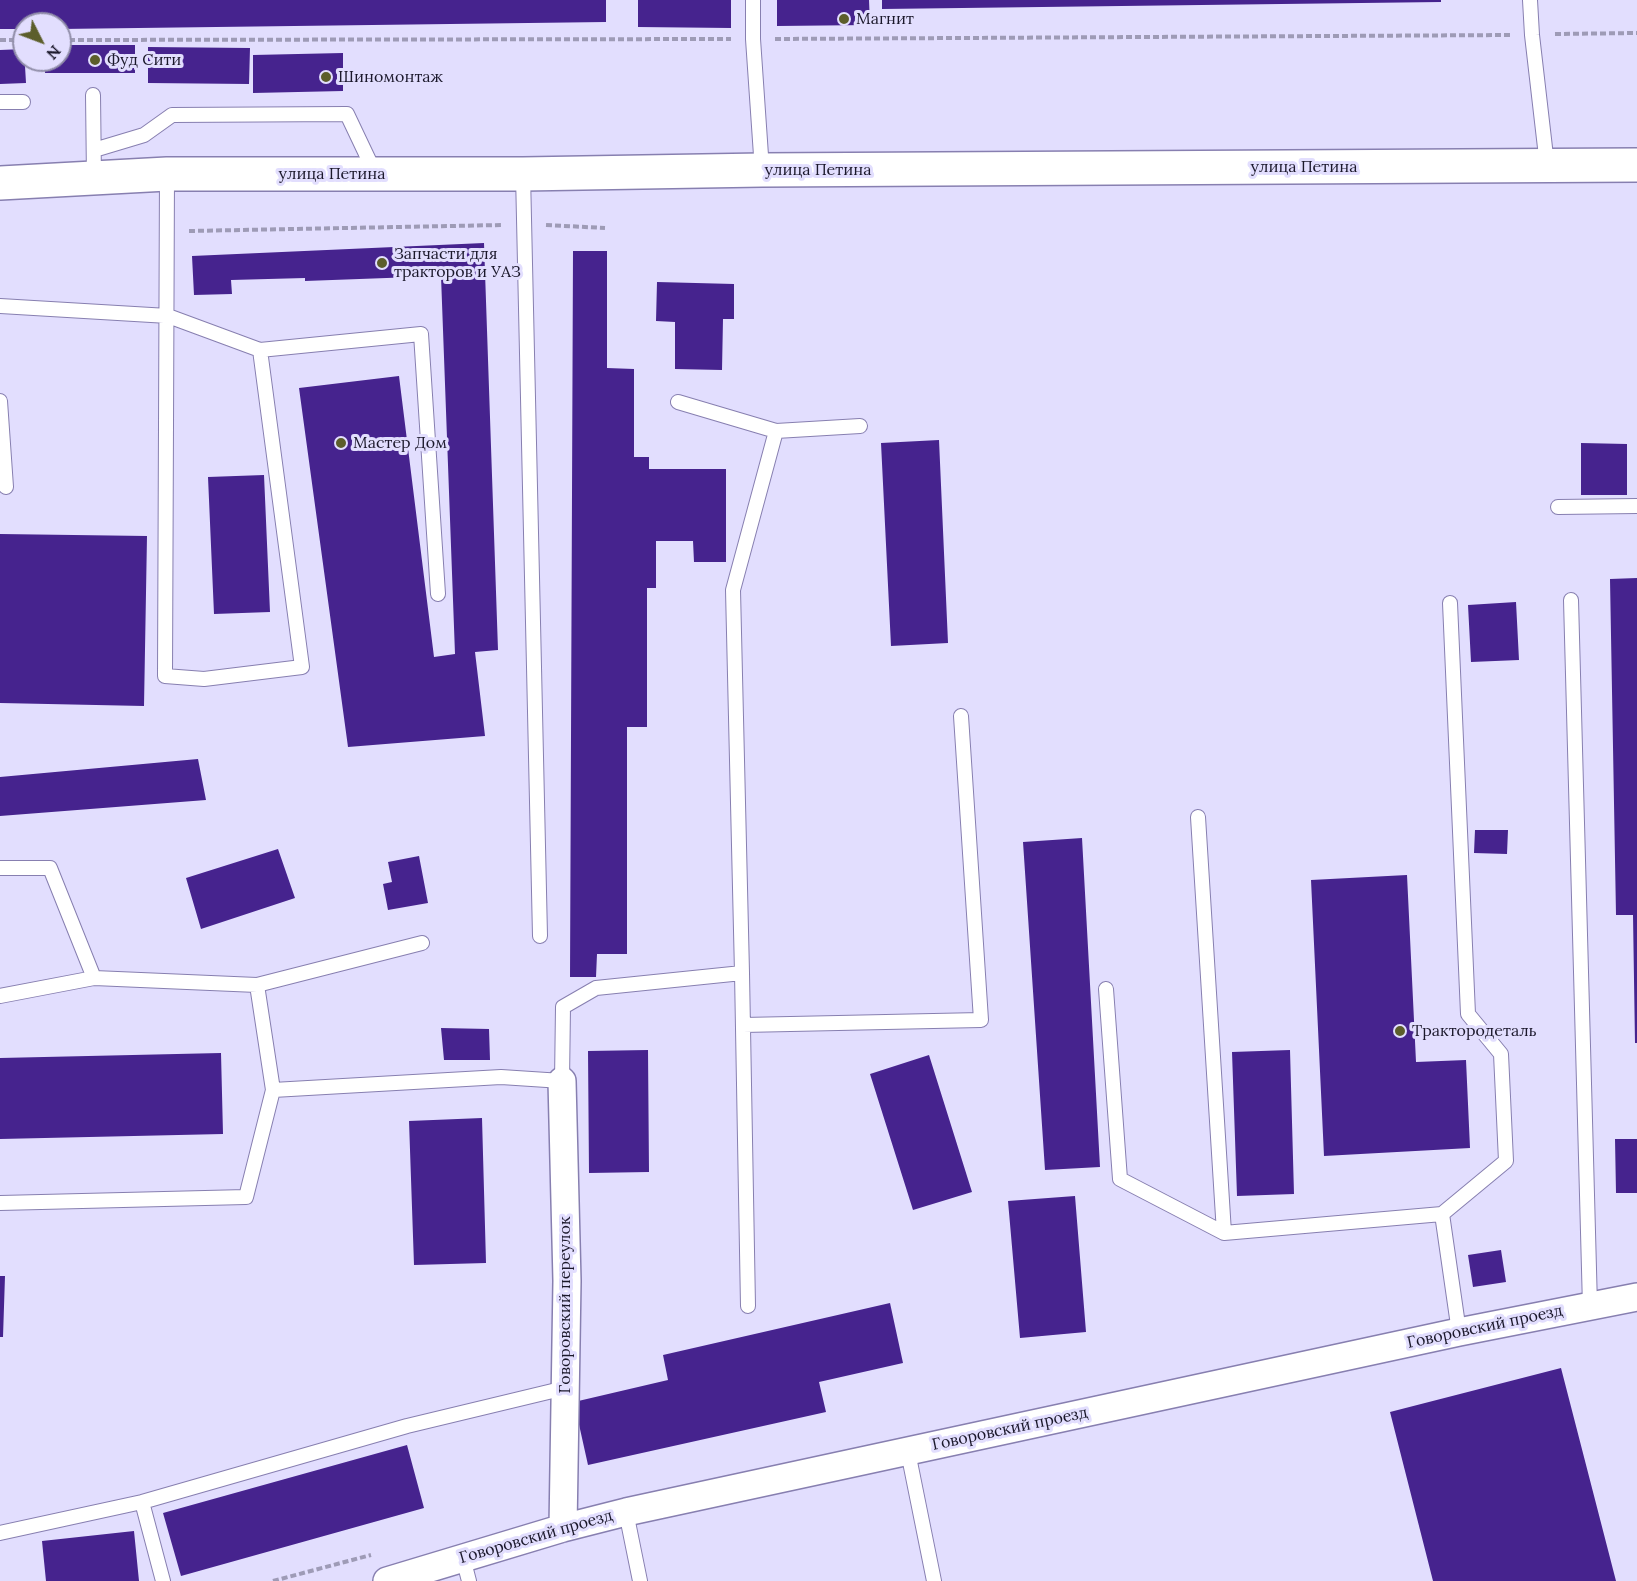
<!DOCTYPE html>
<meta charset="utf-8">
<style>
body{margin:0}
#map{position:relative;width:1637px;height:1581px;overflow:hidden;background:#e2defe;font-family:Lora,serif}
canvas{display:block}
.north{position:absolute;left:12px;top:12px;width:60px;height:60px;box-sizing:border-box;background:#e2defe;border:2px solid #928faa;border-radius:50%;rotate:132deg;font-size:16px;font-weight:700;line-height:24px;text-align:center;color:#1b182b}
.north::after{content:'';display:block;margin:auto;width:21px;height:27px;background:#5c5e2b;clip-path:polygon(50% 0,100% 100%,50% 72%,0 100%)}
</style>
<div id="map">
<canvas width="1637" height="1581"></canvas>
<div class="north">N</div>
</div>
<script>
const context = document.querySelector('canvas').getContext('2d');
context.lineJoin = 'round';
function paint(path, color) { context.fillStyle = color; context.fill(path, 'evenodd'); }
const poly = rows => new Path2D(rows.map(r => 'M' + r).join(''));
function trace(path, color, width, dash) { context.strokeStyle = color; context.lineWidth = width; context.lineCap = dash ? 'butt' : 'round'; context.setLineDash(dash || []); context.stroke(path); }
function label(font, color, halo, rows, align = 'center') {
  context.font = font + ' Lora,serif'; context.lineWidth = 6; context.setLineDash([]); context.textBaseline = 'middle'; context.strokeStyle = halo; context.fillStyle = color; for (const [text, x, y, turn = 0] of rows) {
    context.save(); context.translate(x, y); context.rotate((+turn || 0) * Math.PI / 180); context.textAlign = isNaN(turn) ? turn : align; if (halo) context.strokeText(text, 0, 0); context.fillText(text, 0, 0); context.restore();
  }
}
const building = poly([
 [0,0,606,0,606,22,60,29,60,24,24,24,24,29,0,29],
 [638,0,731,0,731,28,638,27],
 [777,0,869,0,870,25,777,26],
 [882,0,1441,0,1441,2,882,9],
 [60,45,135,45,135,73,45,73,45,60,60,60],
 [148,47,250,48,249,84,148,83],
 [24,49,26,83,0,84,0,50],
 [343,53,343,91,253,93,253,55],
 [484,243,498,650,475,652,485,736,348,747,299,388,399,376,434,657,455,654,441,276,305,281,305,278,231,280,232,294,194,295,192,256],
 [573,251,607,251,607,368,634,369,634,457,649,457,649,469,726,469,726,562,694,562,693,541,656,541,656,588,647,588,647,727,627,727,627,954,597,954,596,977,570,977],
 [657,282,734,284,734,319,723,319,722,370,675,369,675,322,656,321],
 [939,440,948,643,891,646,881,443],
 [1581,443,1627,444,1627,495,1581,495],
 [264,475,270,612,214,614,208,477],
 [0,534,147,536,144,706,0,703],
 [1637,578,1637,1043,1635,1043,1633,915,1616,915,1610,579],
 [1516,602,1519,660,1471,662,1468,605],
 [198,759,206,800,0,816,0,777],
 [1475,830,1508,830,1507,854,1474,853],
 [1082,838,1100,1167,1045,1170,1023,842],
 [278,849,295,898,201,929,186,878],
 [419,856,428,903,388,910,383,884,392,882,388,862],
 [1407,875,1416,1062,1466,1060,1470,1148,1324,1156,1311,880],
 [441,1028,489,1029,490,1060,444,1060],
 [648,1050,649,1172,589,1173,588,1051],
 [1290,1050,1294,1194,1237,1196,1232,1052],
 [221,1053,223,1134,0,1139,0,1058],
 [929,1055,972,1192,913,1210,870,1074],
 [482,1118,486,1263,414,1265,409,1121],
 [1615,1139,1637,1139,1637,1193,1616,1193],
 [1075,1196,1086,1332,1020,1338,1008,1201],
 [1501,1250,1506,1282,1473,1287,1468,1255],
 [0,1276,5,1276,3,1337,0,1337],
 [890,1303,903,1363,819,1382,826,1412,588,1465,574,1402,668,1380,663,1355],
 [1561,1368,1616,1581,1433,1581,1390,1412],
 [407,1445,424,1508,181,1576,163,1513],
 [134,1531,139,1581,46,1581,42,1541]
]);
const path = poly([
 [1555,34,1637,33],
 [775,39,1511,35],
 [0,40,24,40],
 [60,40,731,39],
 [546,225,605,228],
 [189,231,502,225],
 [273,1581,371,1555]
]);
const lane = poly([
 [753,0,753,39,762,170],
 [1530,0,1532,35,1547,165],
 [93,95,94,178],
 [0,102,23,102],
 [94,150,144,135,172,115,347,114,375,173],
 [167,174,165,676,204,679,302,667,260,350],
 [523,174,540,936],
 [0,306,168,316,260,350,421,334,438,594],
 [0,401,6,487],
 [678,402,776,431],
 [1558,507,1637,506],
 [1571,600,1590,1306],
 [1450,603,1468,1014,1501,1054,1506,1161,1442,1214,1459,1332],
 [1198,817,1224,1233,1442,1214],
 [0,868,50,868,94,978,257,985,273,1090,246,1197,0,1203],
 [742,973,748,1306],
 [257,985,422,943],
 [1106,989,1120,1179,1224,1233],
 [0,996,94,978],
 [743,1025,981,1020,961,716],
 [273,1090,501,1077,562,1081,563,1007,596,988,742,973,733,590,776,431,860,426],
 [908,1452,934,1581],
 [142,1502,163,1581],
 [626,1512,640,1581],
 [0,1533,142,1502,407,1426,565,1388],
 [463,1558,469,1581]
]);
const street = poly([
 [562,1081,567,1281,563,1528],
 [387,1581,563,1528,626,1512,1459,1332,1637,1297]
]);
const secondary = poly([
 [0,183,167,174,523,174,762,170,1637,165]
]);
const markers = [
 [844,19,6,"#5c5e2b"],
 [95,60,6,"#5c5e2b"],
 [326,77,6,"#5c5e2b"],
 [382,263,6,"#5c5e2b"],
 [341,443,6,"#5c5e2b"],
 [1400,1031,6,"#5c5e2b"]
];
const poiNames = [
 ["Магнит",856,19],
 ["Фуд Сити",107,60],
 ["Шиномонтаж",338,77],
 ["Запчасти для",394,254],
 ["тракторов и УАЗ",394,272],
 ["Мастер Дом",353,443],
 ["Трактородеталь",1412,1031]
];
const streetNames = [
 ["улица Петина",1304,167],
 ["улица Петина",818,170],
 ["улица Петина",332,174],
 ["Говоровский переулок",565,1305,-90],
 ["Говоровский проезд",1485,1327,-12],
 ["Говоровский проезд",1010,1429,-12],
 ["Говоровский проезд",536,1537,-16]
];
paint(building, '#46238e');
trace(lane, '#877fb0', 16);
trace(street, '#877fb0', 30);
trace(secondary, '#877fb0', 36);
trace(path, '#9e9bb6', 4, [6, 3]);
trace(lane, '#fff', 14);
trace(street, '#fff', 27);
trace(secondary, '#fff', 33);
for (const [x, y, r, color] of markers) { const dot = new Path2D(); dot.arc(x, y, r, 0, 2 * Math.PI); context.fillStyle = color; context.fill(dot); trace(dot, '#e2defe', 2); }
label('16px', '#1b182b', '#e2defe', poiNames, 'left');
label('16px', '#1b182b', '#e2defe', streetNames);
</script>
